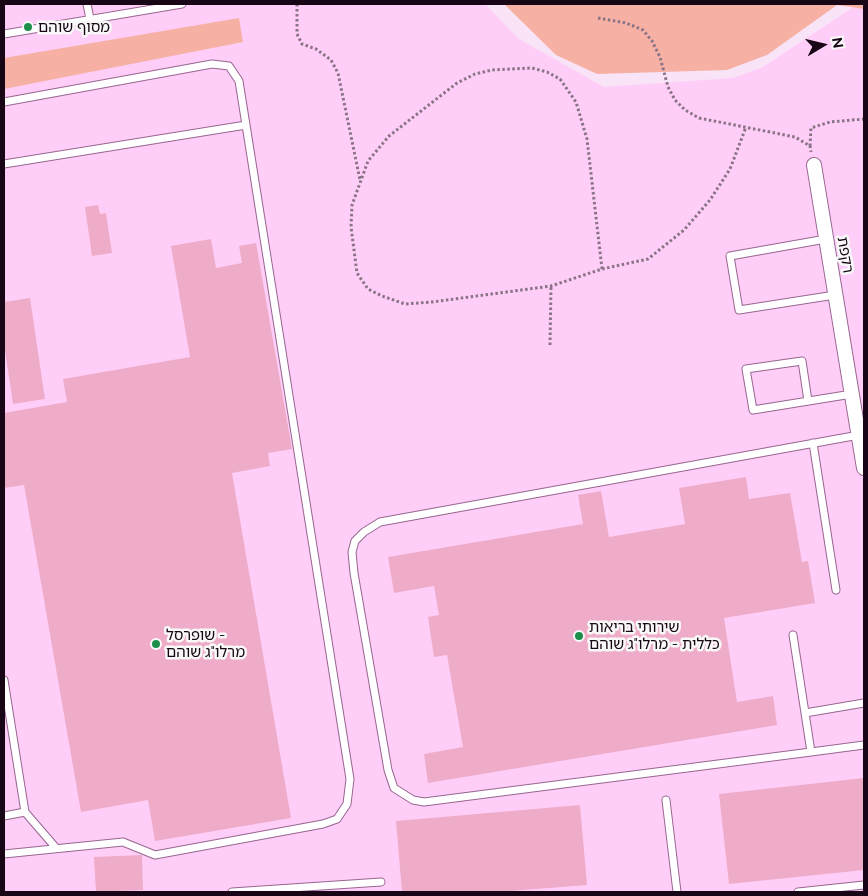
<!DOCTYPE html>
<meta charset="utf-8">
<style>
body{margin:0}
#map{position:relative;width:868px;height:896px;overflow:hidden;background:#f9e3f6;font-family:Raleway,sans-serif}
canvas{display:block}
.frame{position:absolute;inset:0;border:5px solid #180616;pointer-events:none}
.north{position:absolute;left:798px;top:20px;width:50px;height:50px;-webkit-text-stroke:4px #f8f8f8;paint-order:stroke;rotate:81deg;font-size:14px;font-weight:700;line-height:20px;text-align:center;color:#180616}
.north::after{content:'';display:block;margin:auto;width:18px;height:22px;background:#180616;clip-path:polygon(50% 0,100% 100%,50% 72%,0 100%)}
</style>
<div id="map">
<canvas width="868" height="896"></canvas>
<div class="frame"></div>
<div class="north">N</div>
</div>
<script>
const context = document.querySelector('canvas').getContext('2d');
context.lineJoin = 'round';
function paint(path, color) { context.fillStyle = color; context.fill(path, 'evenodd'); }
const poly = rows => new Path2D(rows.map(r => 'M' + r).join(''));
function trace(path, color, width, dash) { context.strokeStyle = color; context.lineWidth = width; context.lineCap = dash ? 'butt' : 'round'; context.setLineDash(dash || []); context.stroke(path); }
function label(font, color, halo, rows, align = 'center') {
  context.font = font + ' Raleway,"Noto Sans Hebrew",sans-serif'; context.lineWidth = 5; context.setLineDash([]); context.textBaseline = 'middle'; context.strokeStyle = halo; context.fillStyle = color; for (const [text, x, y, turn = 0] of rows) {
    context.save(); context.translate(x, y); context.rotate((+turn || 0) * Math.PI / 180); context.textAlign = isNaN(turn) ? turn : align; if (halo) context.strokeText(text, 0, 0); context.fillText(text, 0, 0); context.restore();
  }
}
const built = poly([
 [4,4,485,4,519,39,604,87,733,78,763,67,858,4,864,4,864,892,4,892]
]);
const green = poly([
 [504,4,864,4,864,9,837,5,767,55,727,70,597,74,556,55],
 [239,18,243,42,4,89,4,58]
]);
const building = poly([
 [98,205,100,214,106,213,112,253,92,256,85,207],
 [211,239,216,268,242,263,239,246,256,243,292,449,268,453,270,466,232,473,291,818,155,841,148,800,81,812,24,485,4,488,4,413,67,402,63,379,190,357,171,246],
 [30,298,45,399,13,404,4,344,4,302],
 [746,477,749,499,790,493,802,562,808,561,815,603,724,618,737,702,773,696,777,725,428,783,424,754,463,747,447,655,434,657,428,617,439,615,434,586,394,593,388,557,583,524,578,495,601,491,609,537,685,524,679,488],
 [864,778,864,870,729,884,719,794],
 [580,805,587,885,498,892,402,892,396,821],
 [142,855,143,890,96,892,94,857]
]);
const path = poly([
 [297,4,297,34,302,44,316,49,331,60,338,73,360,180],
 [598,18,626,23,643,30,652,41,660,57,668,87,675,100,685,110,699,118,795,137,810,146,811,152],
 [810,146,811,128,830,122,864,119],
 [602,269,587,139,576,102,560,79,547,72,532,68,492,70,475,74,457,83,389,136,368,161,352,205,351,227,357,273,368,289,382,296,405,304,432,302,551,286,602,269,648,259,684,230,710,200,730,169,746,127],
 [550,345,551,286]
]);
const lane = poly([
 [87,4,90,19],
 [4,34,182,4],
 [4,102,212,64,229,66,239,81,350,779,347,804,337,819,323,824,155,855,123,842,4,854],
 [4,164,246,125],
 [826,239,730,256,739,310,835,295],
 [808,401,802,361,746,369,753,410,852,394],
 [813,443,836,590],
 [793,635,811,752,424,802,413,800,394,788,388,770,354,573,352,552,355,541,364,532,380,522,859,435],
 [4,680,25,812,56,848],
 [805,713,864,703],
 [811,752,864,745],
 [666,800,677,892],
 [4,816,25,812],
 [232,892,381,882],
 [798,892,864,885]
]);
const street = poly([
 [814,165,864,468]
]);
const markers = [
 [28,27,5,"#1b8f49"],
 [579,636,5,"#1b8f49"],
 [156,644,5,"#1b8f49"]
];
const poiNames = [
 ["מסוף שוהם",38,27],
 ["שירותי בריאות",589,627],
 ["כללית - מרלו\"ג שוהם",589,644],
 ["שופרסל -",166,635],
 ["מרלו\"ג שוהם",166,652]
];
const streetNames = [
 ["רקפת",845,255,80]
];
paint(built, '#ffcef8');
paint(green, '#f6b1a4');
paint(building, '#efacc9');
trace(lane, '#976691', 9);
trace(street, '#976691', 16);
trace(path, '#887485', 3, [2.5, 2.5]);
trace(lane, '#fff', 7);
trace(street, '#fff', 14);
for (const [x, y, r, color] of markers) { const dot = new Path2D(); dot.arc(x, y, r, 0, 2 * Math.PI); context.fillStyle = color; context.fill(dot); trace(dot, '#f8f8f8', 2); }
label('15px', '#180616', '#f8f8f8', poiNames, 'left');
label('15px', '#180616', '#f8f8f8', streetNames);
</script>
